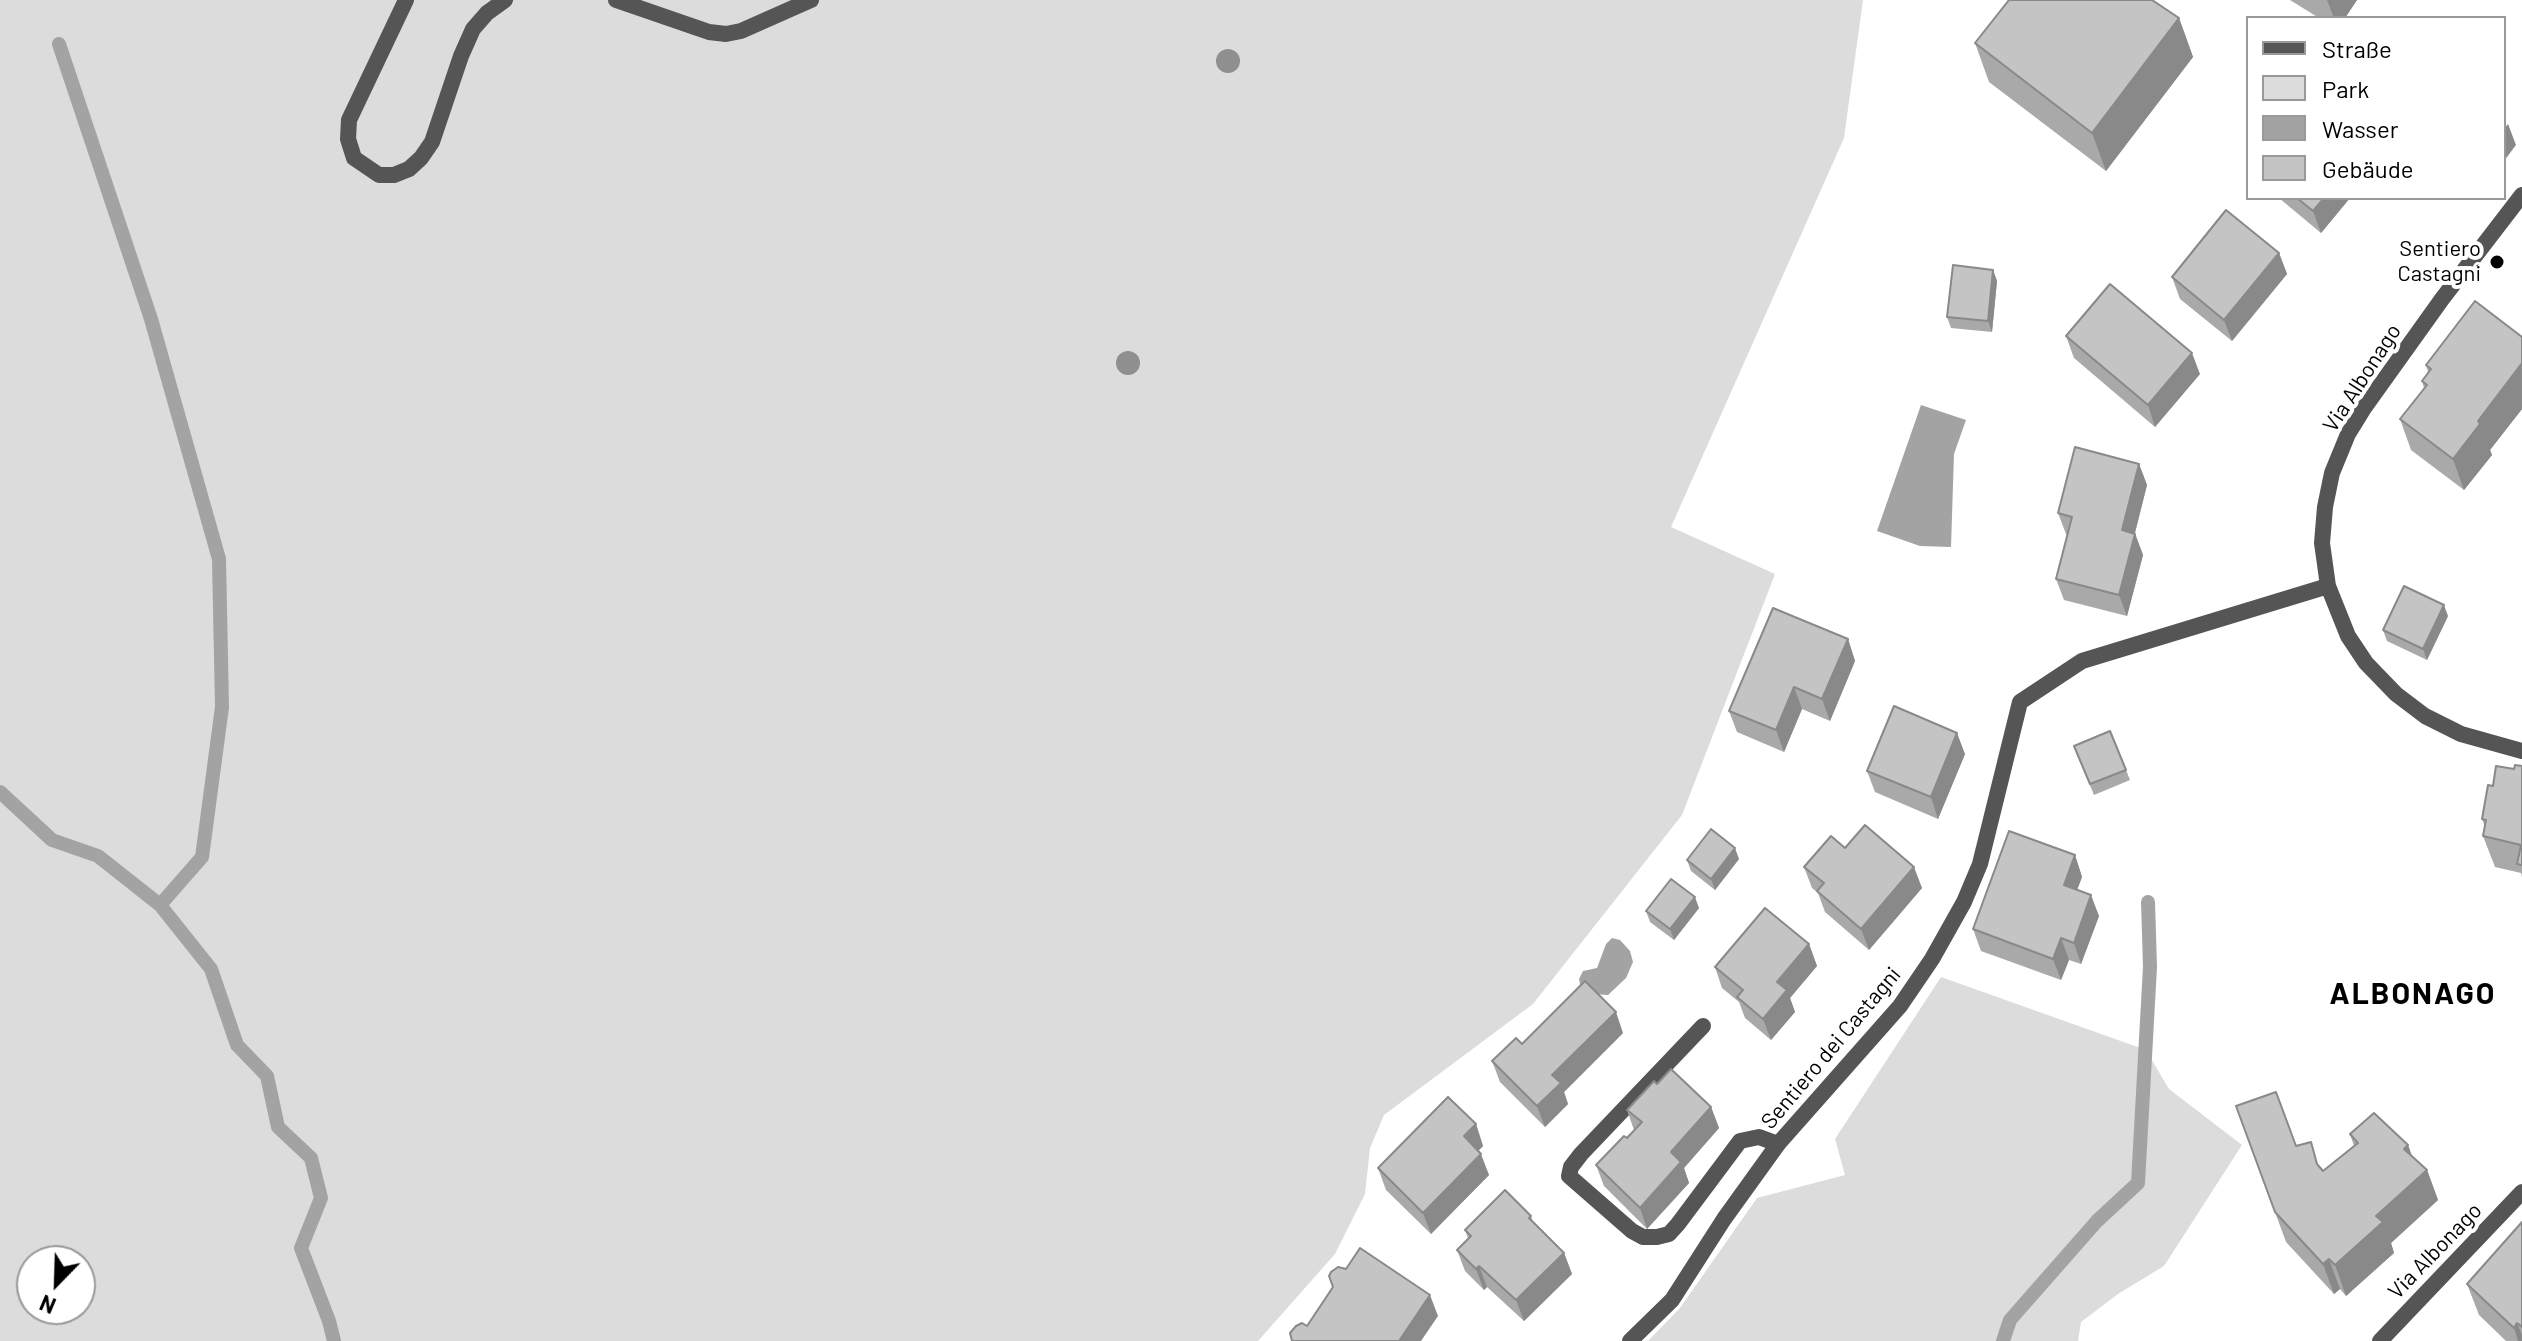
<!DOCTYPE html>
<meta charset="utf-8">
<style>
body{margin:0}
#map{position:relative;width:2522px;height:1341px;overflow:hidden;background:#fff;font-family:Barlow,sans-serif}
canvas{display:block}
.legend{position:absolute;left:2246px;top:16px;width:260px;height:184px;box-sizing:border-box;background:#fff;border:2px solid #999;margin:0;padding:10px 14px;list-style:none;font-size:24px;color:#000}
.legend li{display:flex;align-items:center;gap:16px;height:40px}
.legend b{width:40px;border:2px solid #999}
.north{position:absolute;left:16px;top:1245px;width:80px;height:80px;box-sizing:border-box;background:#fff;border:2px solid #999;border-radius:50%;rotate:203deg;font-size:22px;font-weight:700;line-height:32px;text-align:center;color:#000}
.north::after{content:'';display:block;margin:auto;width:28px;height:36px;background:#000;clip-path:polygon(50% 0,100% 100%,50% 72%,0 100%)}
</style>
<div id="map">
<canvas width="2522" height="1341"></canvas>
<ul class="legend">
<li><b style="height:10px;background:#555"></b>Straße</li>
<li><b style="height:22px;background:#dcdcdc"></b>Park</li>
<li><b style="height:22px;background:#a3a3a3"></b>Wasser</li>
<li><b style="height:22px;background:#c4c4c4"></b>Gebäude</li>
</ul>
<div class="north">N</div>
</div>
<script>
const context = document.querySelector('canvas').getContext('2d');
context.lineJoin = 'round';
function paint(path, color) { context.fillStyle = color; context.fill(path, 'evenodd'); }
const poly = rows => new Path2D(rows.map(r => 'M' + r).join(''));
function trace(path, color, width, dash) { context.strokeStyle = color; context.lineWidth = width; context.lineCap = dash ? 'butt' : 'round'; context.setLineDash(dash || []); context.stroke(path); }
function label(font, color, halo, rows, align = 'center') {
  context.font = font + ' Barlow,sans-serif'; context.lineWidth = 8; context.setLineDash([]); context.textBaseline = 'middle'; context.strokeStyle = halo; context.fillStyle = color; for (const [text, x, y, turn = 0] of rows) {
    context.save(); context.translate(x, y); context.rotate((+turn || 0) * Math.PI / 180); context.textAlign = isNaN(turn) ? turn : align; if (halo) context.strokeText(text, 0, 0); context.fillText(text, 0, 0); context.restore();
  }
}
const green = poly([
 [0,0,1863,0,1844,138,1671,527,1775,574,1682,815,1533,1004,1384,1115,1370,1148,1365,1194,1335,1254,1258,1341,0,1341],
 [32,1261,80,1261,80,1309,32,1309],
 [1941,977,2146,1050,2169,1089,2242,1145,2164,1266,2118,1294,2081,1322,2078,1341,1648,1341,1680,1308,1757,1198,1845,1175,1835,1139]
]);
const water = poly([
 [1921,405,1966,420,1954,454,1951,547,1920,546,1877,531],
 [1612,938,1620,940,1630,951,1633,962,1626,978,1608,995,1593,994,1581,989,1579,979,1583,971,1597,968,1606,944]
]);
const stream = poly([
 [59,44,151,319,219,559,222,707,202,857,160,905,211,969,237,1045,267,1076,278,1127,311,1158,321,1198,301,1248,329,1321,334,1341],
 [0,792,52,840,98,856,160,905],
 [2003,1341,2010,1320,2097,1221,2138,1183,2150,967,2148,902]
]);
const service = poly([
 [1703,1026,1581,1154,1571,1167,1569,1176,1632,1231,1643,1237,1657,1237,1669,1234,1678,1224,1740,1141,1759,1137,1778,1144]
]);
const minor = poly([
 [406,0,349,120,348,139,354,158,379,175,394,175,409,169,421,158,432,142,461,56,473,29,487,13,505,0],
 [616,0,709,32,726,34,741,31,811,0],
 [2522,195,2442,299,2364,408,2348,434,2332,473,2325,507,2322,543,2328,586,2348,636,2366,663,2396,694,2425,716,2461,734,2522,751],
 [1630,1341,1672,1300,1724,1219,1778,1144,1900,1006,1932,959,1964,902,1980,864,2020,702,2082,661,2328,586],
 [2380,1341,2522,1192]
]);
const trees = [
 [1228,61],
 [1128,363]
];
const wall = poly([
 [2290,0,2357,0,2345,18,2319,18],
 [2179,18,2193,57,2106,171,1989,82,1975,43],
 [2279,198,2350,198,2321,233],
 [2279,253,2287,274,2232,341,2180,299,2172,277],
 [1993,270,1997,281,1992,332,1951,328,1947,317],
 [2066,336,2200,374,2155,427,2074,358],
 [2522,337,2522,409,2490,450,2492,455,2464,490,2411,450,2400,419,2424,388,2422,381,2428,372,2426,365],
 [2139,464,2147,485,2135,533,2143,555,2127,616,2064,600,2056,579,2067,535,2066,534,2058,513],
 [2448,616,2427,660,2387,641,2383,630],
 [1848,639,1855,661,1830,721,1802,709,1784,752,1737,732,1729,711],
 [2074,746,2126,770,2130,780,2094,795],
 [1965,754,1938,819,1875,792,1867,771],
 [2522,766,2522,877,2521,873,2495,867,2483,836,2485,827,2482,819,2514,769],
 [1845,848,1922,888,1869,950,1825,912,1818,893,1812,888,1804,867],
 [2075,855,2082,877,2077,890,2099,916,2081,964,2069,960,2061,980,1981,951,1973,929],
 [1739,859,1715,890,1691,871,1687,860],
 [1699,908,1674,940,1650,922,1646,911],
 [1809,944,1817,966,1790,998,1795,1012,1771,1040,1745,1018,1739,1002,1722,988,1715,967],
 [1623,1033,1564,1092,1568,1104,1545,1127,1500,1082,1492,1061,1522,1044],
 [1657,1084,1711,1107,1719,1128,1684,1168,1689,1183,1647,1229,1604,1186,1596,1165,1634,1130,1627,1110],
 [2236,1106,2296,1146,2323,1171,2354,1146,2350,1134,2408,1145,2412,1156,2427,1170,2438,1200,2391,1243,2394,1253,2346,1296,2340,1289,2334,1294,2286,1242],
 [1476,1124,1483,1146,1478,1151,1489,1175,1431,1234,1386,1190,1378,1168],
 [1531,1216,1533,1222,1564,1253,1572,1274,1524,1321,1487,1287,1484,1290,1465,1271,1457,1250,1468,1238,1465,1230],
 [2522,1222,2522,1341,2506,1341,2479,1315,2467,1284]
]);
const shadedWall = poly([
 [2327,0,2357,0,2345,18,2334,18],
 [2179,18,2193,57,2106,171,2092,133],
 [2508,124,2516,145,2504,161,2504,129],
 [2324,198,2350,198,2321,233,2313,211],
 [2279,253,2287,274,2232,341,2224,320],
 [1993,270,1997,281,1992,332,1988,321],
 [2192,353,2200,374,2155,427,2148,405],
 [2522,363,2522,409,2490,450,2492,455,2464,490,2453,459,2478,421],
 [2139,464,2147,485,2130,552,2122,530],
 [2135,534,2143,555,2127,616,2119,595],
 [2444,605,2448,616,2427,660,2423,649],
 [1848,639,1855,661,1830,721,1822,699],
 [1794,687,1802,709,1784,752,1776,730],
 [1957,733,1965,754,1938,819,1931,797],
 [1735,848,1739,859,1715,890,1711,879],
 [2075,855,2082,877,2071,906,2064,885],
 [1914,867,1922,888,1869,950,1861,929],
 [2091,895,2099,916,2081,964,2074,943],
 [1695,897,1699,908,1674,940,1670,929],
 [2061,938,2069,960,2061,980,2053,959],
 [1809,944,1817,966,1790,998,1795,1012,1771,1040,1763,1019,1777,982],
 [1616,1012,1623,1033,1564,1092,1568,1104,1545,1127,1537,1106,1552,1075],
 [1711,1107,1719,1128,1684,1168,1689,1183,1647,1229,1640,1208,1671,1152],
 [1476,1124,1483,1146,1471,1158,1464,1136],
 [2408,1145,2419,1176,2427,1170,2438,1200,2391,1243,2394,1253,2346,1296,2335,1265,2376,1216,2404,1149],
 [1481,1154,1489,1175,1431,1234,1423,1213],
 [1564,1253,1572,1274,1524,1321,1516,1300],
 [2329,1259,2340,1289,2334,1294,2323,1264],
 [1479,1266,1487,1287,1484,1290,1476,1269],
 [1430,1295,1438,1316,1421,1341,1399,1341],
 [2517,1323,2522,1335,2522,1341,2518,1341,2514,1328]
]);
const building = poly([
 [2009,0,2152,0,2179,18,2092,133,1975,43,2009,0],
 [2297,198,2324,198,2313,211,2297,198],
 [2226,210,2279,253,2224,320,2172,277,2226,210],
 [1953,265,1993,270,1988,321,1947,317,1953,265],
 [2110,284,2192,353,2148,405,2066,336,2110,284],
 [2475,301,2522,337,2522,363,2478,421,2480,424,2453,459,2400,419,2427,385,2422,381,2431,369,2426,365,2475,301],
 [2075,447,2139,464,2122,530,2135,534,2119,595,2056,579,2072,517,2058,513,2075,447],
 [2404,586,2444,605,2423,649,2383,630,2404,586],
 [1773,608,1848,639,1822,699,1794,687,1776,730,1729,711,1773,608],
 [1894,706,1957,733,1931,797,1867,771,1894,706],
 [2110,731,2126,770,2090,784,2074,746,2110,731],
 [2515,765,2522,766,2522,865,2517,864,2521,845,2483,836,2486,820,2482,819,2488,785,2493,786,2496,766,2514,769,2515,765],
 [1865,825,1914,867,1861,929,1817,891,1824,883,1804,867,1831,836,1845,848,1865,825],
 [1711,829,1735,848,1711,879,1687,860,1711,829],
 [2009,831,2075,855,2064,885,2091,895,2074,943,2061,938,2053,959,1973,929,2009,831],
 [1671,879,1695,897,1670,929,1646,911,1671,879],
 [1765,908,1809,944,1777,982,1787,990,1763,1019,1737,997,1743,990,1715,967,1765,908],
 [1585,981,1616,1012,1552,1075,1561,1083,1537,1106,1492,1061,1516,1038,1522,1044,1585,981],
 [1671,1069,1711,1107,1671,1152,1681,1162,1640,1208,1596,1165,1624,1136,1627,1138,1642,1122,1627,1110,1654,1081,1657,1084,1671,1069],
 [2276,1092,2296,1146,2311,1142,2317,1164,2323,1171,2358,1143,2350,1134,2374,1113,2408,1145,2404,1149,2427,1170,2376,1216,2383,1222,2335,1265,2329,1259,2323,1264,2275,1212,2236,1106,2276,1092],
 [1448,1097,1476,1124,1464,1136,1481,1154,1423,1213,1378,1168,1448,1097],
 [1505,1190,1531,1216,1529,1218,1564,1253,1516,1300,1479,1266,1476,1269,1457,1250,1471,1236,1465,1230,1505,1190],
 [2522,1222,2522,1327,2517,1323,2514,1328,2467,1284,2522,1222],
 [1360,1248,1430,1295,1399,1341,1292,1341,1290,1333,1296,1326,1302,1323,1307,1326,1333,1287,1329,1276,1331,1272,1338,1267,1346,1269,1360,1248]
]);
const markers = [
 [2497,262,8,"#000"]
];
const poiNames = [
 ["Sentiero",2481,249],
 ["Castagni",2481,274]
];
const streetNames = [
 ["Via Albonago",2362,378,-57],
 ["Sentiero dei Castagni",1831,1048,-50],
 ["Via Albonago",2435,1251,-46]
];
const districtNames = [
 ["ALBONAGO",2413,994]
];
paint(green, '#dcdcdc');
paint(water, '#a3a3a3');
trace(stream, '#a3a3a3', 14);
trace(service, '#555', 16);
trace(minor, '#555', 16);
context.fillStyle = '#8f8f8f';
for (const [x, y] of trees) { context.beginPath(); context.arc(x, y, 12, 0, 2 * Math.PI); context.fill(); }
paint(wall, '#a9a9a9');
paint(shadedWall, '#898989');
paint(building, '#c4c4c4');
trace(building, '#898989', 2);
for (const [x, y, r, color] of markers) { const dot = new Path2D(); dot.arc(x, y, r, 0, 2 * Math.PI); context.fillStyle = color; context.fill(dot); trace(dot, '#fff', 3); }
label('22px', '#000', '#fff', poiNames, 'right');
label('22px', '#000', '#fff', streetNames);
context.letterSpacing = '2px';
label('bold 30px', '#000', '#fff', districtNames);
context.letterSpacing = '0px';
</script>
